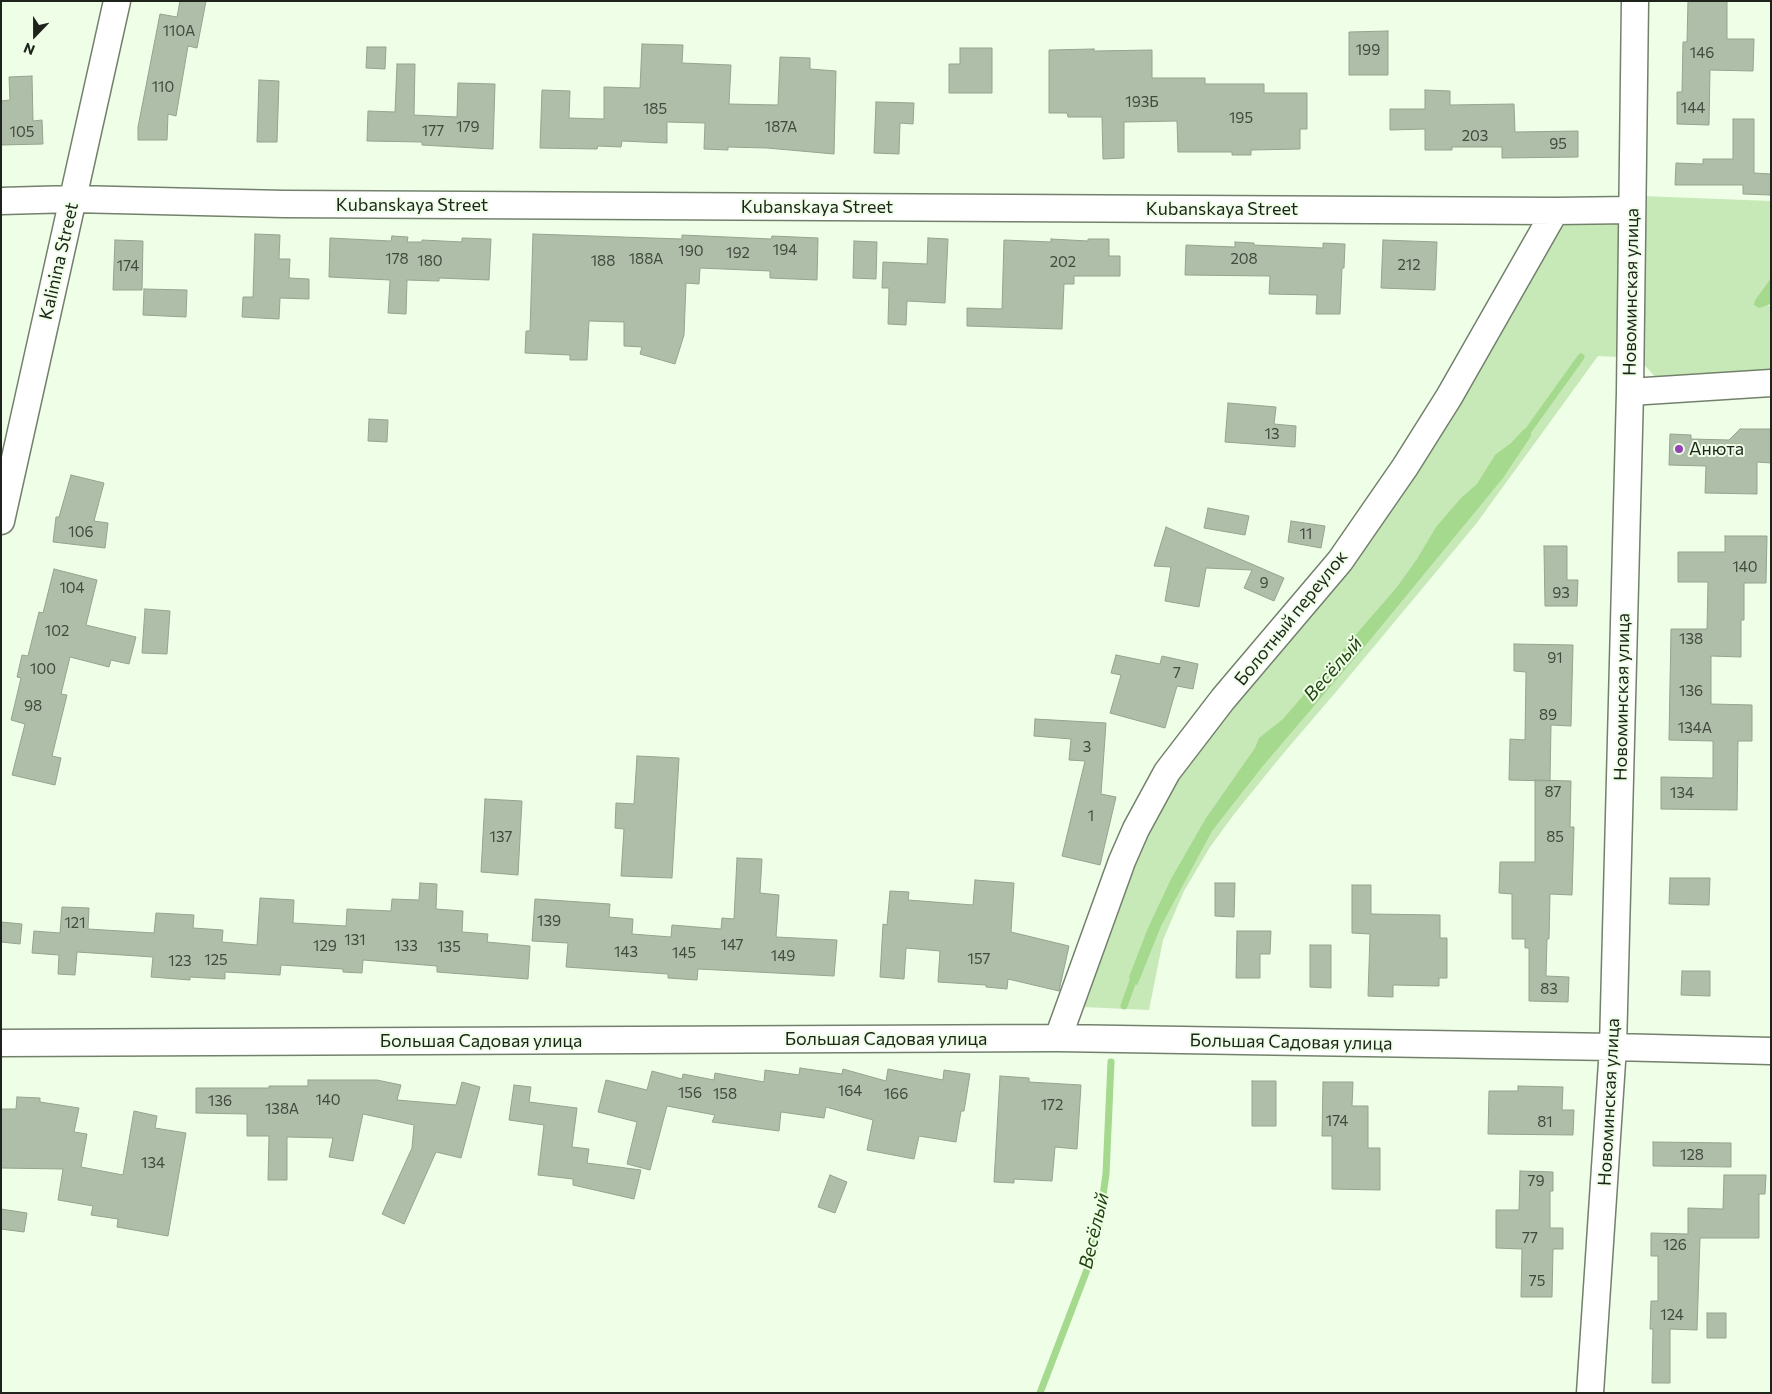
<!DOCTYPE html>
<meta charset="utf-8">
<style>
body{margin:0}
#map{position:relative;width:1772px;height:1394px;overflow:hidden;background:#eefee7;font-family:Commissioner,sans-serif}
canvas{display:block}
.frame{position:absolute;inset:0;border:2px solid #1e231b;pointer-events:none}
.north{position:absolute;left:10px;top:10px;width:50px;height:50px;-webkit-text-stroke:4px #eefee7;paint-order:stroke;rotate:202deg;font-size:14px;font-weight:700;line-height:20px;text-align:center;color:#1e231b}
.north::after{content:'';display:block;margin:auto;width:18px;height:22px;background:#1e231b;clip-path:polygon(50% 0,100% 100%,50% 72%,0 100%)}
</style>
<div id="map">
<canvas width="1772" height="1394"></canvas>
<div class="frame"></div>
<div class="north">N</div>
</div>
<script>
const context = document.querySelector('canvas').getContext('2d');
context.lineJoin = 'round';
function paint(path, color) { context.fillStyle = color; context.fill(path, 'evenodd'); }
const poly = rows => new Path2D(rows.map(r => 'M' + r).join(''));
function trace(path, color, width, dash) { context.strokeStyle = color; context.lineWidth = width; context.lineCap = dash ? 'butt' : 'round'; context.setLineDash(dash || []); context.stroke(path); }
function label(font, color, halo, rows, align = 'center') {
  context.font = font + ' Commissioner,sans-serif'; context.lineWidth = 4; context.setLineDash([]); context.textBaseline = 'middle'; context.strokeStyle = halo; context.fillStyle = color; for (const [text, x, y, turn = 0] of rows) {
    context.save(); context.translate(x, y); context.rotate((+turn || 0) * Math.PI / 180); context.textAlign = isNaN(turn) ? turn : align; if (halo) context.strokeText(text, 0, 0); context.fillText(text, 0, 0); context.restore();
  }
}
const green = poly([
 [1641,196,1771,201,1771,278,1755,300,1769,306,1771,304,1771,373,1658,380,1638,358],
 [1559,220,1621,220,1619,357,1598,356,1476,524,1347,679,1282,755,1235,813,1210,847,1184,891,1163,940,1149,1010,1083,1007,1114,912,1157,804,1242,690]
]);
const water = poly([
 [1771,278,1771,304,1759,308,1754,305,1755,300],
 [1524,429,1531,432,1531,436,1503,478,1365,646,1262,767,1212,831,1161,926,1139,981,1137,985,1133,984,1129,977,1148,928,1171,879,1206,818,1255,748,1259,738,1283,719,1397,587,1417,559,1436,527,1461,498,1477,484,1495,455,1511,443]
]);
const stream = poly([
 [1523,438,1581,357],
 [1124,1006,1135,975],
 [1040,1393,1093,1254,1099,1224,1106,1174,1111,1062]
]);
const building = poly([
 [180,1,206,1,197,48,188,46,176,116,168,114,167,140,138,140,138,127,160,14,177,17,180,1],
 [1688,1,1727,1,1727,39,1754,39,1753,71,1710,70,1709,125,1677,124,1677,92,1682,92,1683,42,1687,42,1688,1],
 [1388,31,1388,75,1349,75,1349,32,1388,31],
 [642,44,683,45,682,63,731,65,729,104,778,105,780,57,810,58,810,69,836,71,834,154,767,148,728,147,728,150,704,149,705,123,667,122,667,143,622,141,621,147,598,146,597,149,540,148,542,90,570,91,569,118,604,119,604,87,640,88,642,44],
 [367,47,386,47,385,69,366,68,367,47],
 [960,48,992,48,992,93,949,93,949,64,960,64,960,48],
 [1094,49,1094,51,1152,50,1152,78,1205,78,1205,84,1264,84,1264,93,1307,93,1307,129,1300,129,1300,149,1251,150,1251,155,1232,155,1232,152,1178,152,1177,121,1124,122,1124,158,1103,159,1102,117,1068,117,1067,113,1049,113,1049,50,1094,49],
 [397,64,415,64,414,115,457,117,458,83,495,84,493,149,422,145,422,142,367,141,368,111,395,112,397,64],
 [32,76,33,121,42,120,43,144,1,145,1,101,10,100,9,77,32,76],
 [259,80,279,81,277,142,257,142,259,80],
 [1425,90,1450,91,1450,105,1514,104,1515,132,1578,131,1578,157,1502,158,1502,147,1452,147,1452,150,1425,150,1425,129,1390,130,1390,109,1425,109,1425,90],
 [876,102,914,103,913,124,900,123,899,154,874,153,876,102],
 [1733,119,1754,119,1754,173,1771,174,1771,195,1743,194,1743,185,1675,185,1676,163,1703,164,1703,159,1733,159,1733,119],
 [255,234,280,235,279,259,290,259,289,278,309,279,309,299,280,298,279,319,242,317,243,297,253,297,255,234],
 [533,234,682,239,682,235,771,239,772,236,818,238,817,280,770,278,770,271,700,268,699,284,686,283,684,335,675,364,640,354,642,347,624,346,624,322,589,321,587,360,570,360,570,355,525,353,526,331,530,331,533,234],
 [392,236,408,237,407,242,422,242,422,240,462,242,462,238,491,239,489,280,439,278,439,281,407,280,406,314,388,313,390,280,329,277,330,238,391,241,392,236],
 [928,238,948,239,945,303,907,301,906,325,888,324,889,288,882,288,883,262,927,264,928,238],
 [1051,239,1088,241,1088,239,1109,239,1109,256,1120,256,1120,276,1074,276,1074,284,1064,284,1062,329,967,326,967,308,1002,309,1004,240,1051,242,1051,239],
 [115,240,143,241,142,290,113,290,115,240],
 [1383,240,1437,242,1435,290,1381,288,1383,240],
 [854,241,877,242,876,279,853,278,854,241],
 [1235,242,1254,243,1254,245,1323,248,1323,243,1345,244,1344,268,1342,268,1340,314,1316,314,1317,295,1269,294,1270,276,1185,275,1186,245,1235,247,1235,242],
 [144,289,187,290,186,317,143,315,144,289],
 [1228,403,1276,407,1274,424,1296,426,1295,447,1225,442,1228,403],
 [369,419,388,420,387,442,368,441,369,419],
 [1740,429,1771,429,1771,463,1757,462,1757,494,1705,493,1706,466,1669,465,1670,434,1691,435,1691,439,1729,440,1740,429],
 [71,475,104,483,94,521,108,523,105,548,53,542,56,517,59,517,71,475],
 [1208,508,1249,516,1245,535,1204,528,1208,508],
 [1291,521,1325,526,1321,548,1288,542,1291,521],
 [1166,527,1284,578,1274,601,1244,588,1252,570,1206,568,1199,607,1165,601,1171,567,1154,566,1166,527],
 [1725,536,1767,536,1766,583,1744,583,1744,620,1741,620,1741,657,1711,656,1711,704,1752,705,1752,741,1738,741,1737,810,1661,809,1661,777,1713,778,1713,741,1669,740,1671,629,1707,629,1708,582,1678,582,1678,552,1725,552,1725,536],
 [1544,546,1567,546,1567,580,1578,580,1577,606,1545,606,1544,546],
 [54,569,97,580,86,625,136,637,129,664,111,660,109,667,70,657,61,694,67,695,52,756,61,758,55,785,12,775,25,724,11,720,21,678,17,677,22,655,28,656,39,612,43,613,54,569],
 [145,609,170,611,167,654,142,653,145,609],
 [1514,644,1573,645,1571,726,1551,725,1550,781,1509,780,1510,739,1525,740,1526,672,1514,671,1514,644],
 [1116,655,1160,664,1162,656,1198,664,1193,689,1177,686,1165,728,1110,713,1121,675,1111,673,1116,655],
 [1035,719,1106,723,1101,794,1116,797,1100,865,1062,856,1085,761,1069,760,1071,739,1034,736,1035,719],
 [637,756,679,758,672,878,621,876,624,829,615,828,616,803,634,804,637,756],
 [1535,780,1571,781,1570,827,1574,827,1572,895,1550,894,1549,939,1547,939,1546,976,1569,977,1568,1002,1529,1001,1529,948,1525,948,1525,939,1512,939,1512,894,1499,893,1500,862,1535,862,1535,780],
 [485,799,522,801,518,875,481,872,485,799],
 [737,858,762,859,760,893,779,895,776,937,837,940,834,976,698,969,697,980,668,978,668,974,566,967,568,943,532,941,535,899,610,904,609,917,633,919,632,934,671,937,672,925,721,929,722,918,734,919,737,858],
 [1670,878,1710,878,1709,905,1669,904,1670,878],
 [975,880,1014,883,1011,932,1069,946,1059,991,1008,979,1007,989,986,987,986,985,938,982,940,951,906,948,904,979,880,977,883,924,887,925,890,891,909,892,908,900,973,905,975,880],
 [420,883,437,884,436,909,463,911,462,932,488,934,487,942,530,946,528,979,437,972,437,966,363,960,362,973,343,972,343,969,281,965,280,975,225,972,225,979,190,977,190,980,151,977,153,957,77,952,75,975,58,974,59,955,32,953,34,931,60,933,62,907,89,908,88,929,154,933,156,913,194,915,193,928,223,930,222,942,257,945,260,898,294,900,293,923,346,926,347,909,391,911,392,899,419,900,420,883],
 [1215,883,1235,883,1234,917,1215,916,1215,883],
 [1352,885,1371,885,1371,914,1440,915,1440,938,1447,938,1447,978,1439,978,1439,986,1393,985,1393,997,1368,996,1370,934,1352,933,1352,885],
 [1,922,22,924,20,944,1,942,1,922],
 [1237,931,1271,931,1270,954,1260,954,1260,978,1236,978,1237,931],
 [1310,945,1331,945,1331,988,1310,987,1310,945],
 [1682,971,1710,971,1710,996,1681,995,1682,971],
 [800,1068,842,1074,843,1069,886,1081,888,1069,943,1080,944,1070,970,1074,964,1111,961,1111,956,1142,919,1136,914,1159,867,1150,873,1120,826,1107,824,1118,781,1112,779,1131,712,1122,715,1115,667,1106,650,1170,627,1164,637,1122,598,1112,606,1080,647,1090,652,1071,682,1079,683,1074,714,1080,715,1073,764,1082,765,1070,799,1075,800,1068],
 [1000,1076,1029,1078,1029,1082,1081,1085,1077,1149,1055,1147,1052,1181,1014,1179,1014,1183,994,1182,1000,1076],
 [308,1080,377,1080,401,1085,397,1100,456,1105,462,1082,480,1087,461,1158,436,1152,404,1224,382,1214,412,1148,414,1125,363,1114,353,1161,329,1157,333,1138,287,1137,287,1180,268,1180,269,1136,247,1136,247,1114,196,1113,196,1088,269,1088,269,1086,308,1086,308,1080],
 [1252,1081,1276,1081,1276,1126,1252,1126,1252,1081],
 [1323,1082,1353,1082,1352,1106,1368,1106,1368,1148,1380,1148,1380,1190,1332,1189,1332,1136,1322,1136,1323,1082],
 [514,1085,531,1087,529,1102,577,1108,572,1147,589,1149,587,1163,641,1170,634,1199,573,1185,573,1179,538,1175,544,1125,509,1120,514,1085],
 [1518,1086,1563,1087,1562,1110,1574,1110,1573,1135,1488,1134,1489,1091,1518,1091,1518,1086],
 [17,1097,40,1098,40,1102,79,1108,74,1132,87,1134,81,1167,123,1175,134,1111,157,1116,155,1128,186,1133,168,1236,117,1227,118,1219,91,1215,93,1206,58,1200,63,1169,1,1168,1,1109,16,1109,17,1097],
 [1653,1142,1731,1143,1731,1167,1653,1166,1653,1142],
 [1520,1171,1553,1172,1553,1191,1550,1191,1550,1228,1563,1228,1563,1249,1553,1249,1552,1297,1521,1297,1522,1249,1496,1248,1496,1210,1519,1210,1520,1171],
 [830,1175,847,1182,835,1213,818,1207,830,1175],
 [1724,1175,1766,1175,1765,1194,1759,1194,1759,1238,1700,1238,1697,1330,1670,1329,1670,1383,1652,1383,1653,1329,1650,1329,1651,1301,1658,1301,1658,1256,1651,1256,1651,1233,1688,1234,1688,1208,1723,1209,1724,1175],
 [1,1209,27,1213,24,1232,1,1229,1,1209],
 [1707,1313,1726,1313,1726,1338,1707,1338,1707,1313]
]);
const minor = poly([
 [1,201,73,199,284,204,1555,211,1632,210],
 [1630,392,1771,383],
 [1,521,117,1],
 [1058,1038,1122,861,1136,829,1167,772,1223,699,1340,561,1405,467,1449,397,1555,211],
 [1,1043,1058,1038,1613,1047,1771,1051],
 [1590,1393,1613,1047,1630,392,1635,1]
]);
const markers = [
 [1679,449,5,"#9543b2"]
];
const numberNames = [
 ["110А",179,31],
 ["199",1368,50],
 ["146",1702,53],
 ["110",163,87],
 ["193Б",1142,102],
 ["144",1693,108],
 ["185",655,109],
 ["195",1241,118],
 ["179",468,127],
 ["187А",781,127],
 ["177",433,131],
 ["105",22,132],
 ["203",1475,136],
 ["95",1558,144],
 ["194",785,250],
 ["190",691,251],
 ["192",738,253],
 ["178",397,259],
 ["188А",646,259],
 ["208",1244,259],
 ["180",430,261],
 ["188",603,261],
 ["202",1063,262],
 ["212",1409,265],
 ["174",128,266],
 ["13",1272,434],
 ["106",81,532],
 ["11",1306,534],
 ["140",1745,567],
 ["9",1264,583],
 ["104",72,588],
 ["93",1561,593],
 ["102",57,631],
 ["138",1691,639],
 ["91",1555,658],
 ["100",43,669],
 ["7",1177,673],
 ["136",1691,691],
 ["98",33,706],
 ["89",1548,715],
 ["134А",1695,728],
 ["3",1087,747],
 ["87",1553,792],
 ["134",1682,793],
 ["1",1091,816],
 ["137",501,837],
 ["85",1555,837],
 ["139",549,921],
 ["121",75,923],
 ["131",355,940],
 ["147",732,945],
 ["129",325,946],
 ["133",406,946],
 ["135",449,947],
 ["143",626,952],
 ["145",684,953],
 ["149",783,956],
 ["157",979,959],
 ["125",216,960],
 ["123",180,961],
 ["83",1549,989],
 ["164",850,1091],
 ["156",690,1093],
 ["158",725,1094],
 ["166",896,1094],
 ["140",328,1100],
 ["136",220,1101],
 ["172",1052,1105],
 ["138А",282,1109],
 ["174",1337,1121],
 ["81",1545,1122],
 ["128",1692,1155],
 ["134",153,1163],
 ["79",1536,1181],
 ["77",1530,1238],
 ["126",1675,1245],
 ["75",1537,1281],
 ["124",1672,1315]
];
const streetNames = [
 ["Kubanskaya Street",412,205],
 ["Kubanskaya Street",817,207],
 ["Kubanskaya Street",1222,209],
 ["Kalinina Street",59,261,-77],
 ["Новоминская улица",1631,292,-89],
 ["Болотный переулок",1291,618,-51],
 ["Новоминская улица",1622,697,-89],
 ["Большая Садовая улица",886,1039],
 ["Большая Садовая улица",481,1041],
 ["Большая Садовая улица",1291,1042,1],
 ["Новоминская улица",1609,1102,-87]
];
const poiNames = [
 ["Анюта",1689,449]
];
const waterNames = [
 ["Весёлый",1333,669,-49],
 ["Весёлый",1094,1231,-77]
];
paint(green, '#c7e9b8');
paint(water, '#a5d98d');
trace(stream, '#a5d98d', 7);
paint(building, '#aebea8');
trace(building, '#95a48e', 1);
trace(minor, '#73816c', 29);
trace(minor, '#fff', 26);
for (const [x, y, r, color] of markers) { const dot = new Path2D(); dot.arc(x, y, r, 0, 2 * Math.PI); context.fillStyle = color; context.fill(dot); trace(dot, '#eefee7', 2); }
label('15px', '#424a3e', null, numberNames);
label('18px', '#1e231b', '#eefee7', streetNames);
label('18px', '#1e231b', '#eefee7', poiNames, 'left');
label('italic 19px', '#234310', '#eefee7', waterNames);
</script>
